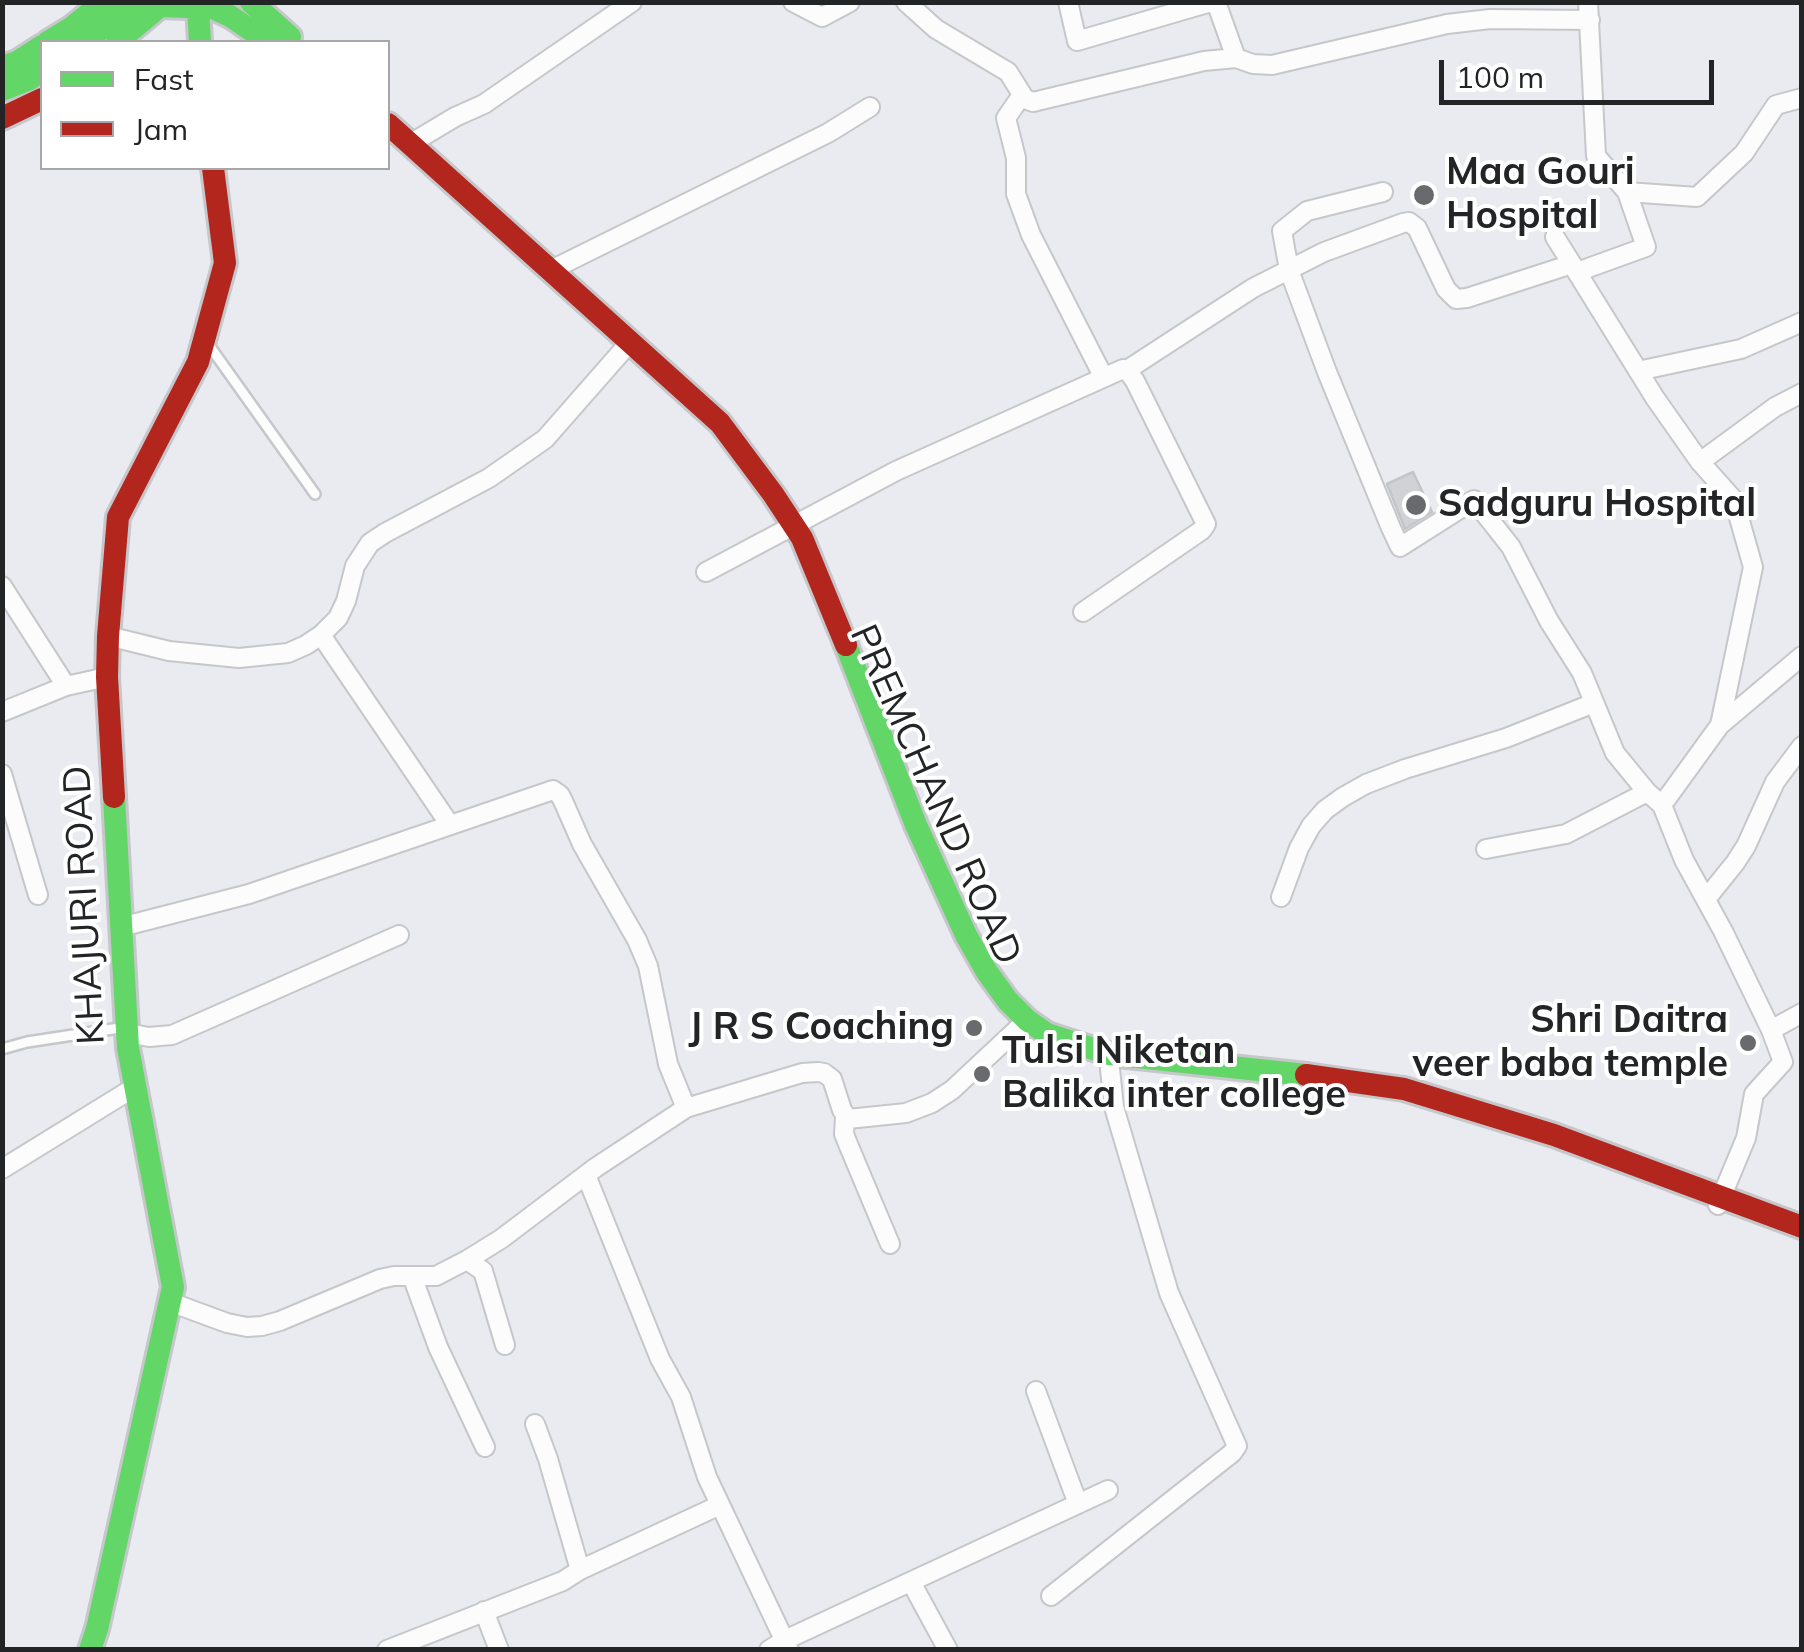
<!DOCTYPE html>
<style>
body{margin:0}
#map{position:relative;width:1804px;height:1652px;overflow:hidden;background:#eaebf0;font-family:Mulish,sans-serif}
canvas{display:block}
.frame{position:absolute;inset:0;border:5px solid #232426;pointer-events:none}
.legend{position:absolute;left:40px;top:40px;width:350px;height:130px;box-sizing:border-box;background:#fff;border:2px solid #a7a7a8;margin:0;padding:12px 18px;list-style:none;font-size:30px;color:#232426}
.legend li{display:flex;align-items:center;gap:20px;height:50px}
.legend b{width:50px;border:2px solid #a7a7a8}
.scale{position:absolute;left:1439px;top:60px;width:275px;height:45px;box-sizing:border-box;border:5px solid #232426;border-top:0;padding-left:12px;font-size:30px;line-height:35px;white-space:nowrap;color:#232426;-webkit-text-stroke:8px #fff;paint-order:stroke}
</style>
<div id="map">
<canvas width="1804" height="1652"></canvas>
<div class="frame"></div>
<ul class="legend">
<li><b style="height:12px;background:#63d668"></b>Fast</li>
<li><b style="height:12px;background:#b3261e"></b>Jam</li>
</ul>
<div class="scale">100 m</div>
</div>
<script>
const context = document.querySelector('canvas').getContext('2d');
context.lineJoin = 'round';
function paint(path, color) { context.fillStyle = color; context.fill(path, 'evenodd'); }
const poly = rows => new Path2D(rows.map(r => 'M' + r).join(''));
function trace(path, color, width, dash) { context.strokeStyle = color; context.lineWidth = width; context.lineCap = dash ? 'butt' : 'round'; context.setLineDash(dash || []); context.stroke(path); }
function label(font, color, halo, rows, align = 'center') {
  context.font = font + ' Mulish,sans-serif'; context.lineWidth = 8; context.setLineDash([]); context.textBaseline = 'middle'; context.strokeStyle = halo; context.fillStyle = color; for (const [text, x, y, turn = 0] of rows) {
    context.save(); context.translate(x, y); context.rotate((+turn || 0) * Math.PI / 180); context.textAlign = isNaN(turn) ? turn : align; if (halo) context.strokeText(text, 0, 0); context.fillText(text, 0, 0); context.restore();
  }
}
const building = poly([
 [1413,472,1432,512,1405,529,1387,484,1413,472]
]);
const lane = poly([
 [206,341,315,494],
 [2,1049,27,1042,126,1027]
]);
const street = poly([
 [793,2,822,17,850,2],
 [906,2,936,29,1008,72,1025,99,1033,102,1204,61,1236,58,1253,64,1272,65,1447,24,1490,19,1590,20],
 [1068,2,1077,41,1211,2],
 [1216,2,1236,58],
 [1588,2,1596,156,1627,192,1697,197,1744,153,1776,105,1802,98],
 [1022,95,1006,118,1016,158,1016,194,1031,235,1103,376],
 [410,144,455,117,484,104,632,2],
 [1383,192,1307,211,1282,231,1289,270,1327,372,1391,528,1400,547,1474,500,1511,547,1549,621,1582,673,1615,753,1647,792,1662,805],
 [1555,237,1655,398,1700,462,1734,500,1753,567,1720,725,1662,805,1684,860,1723,931,1771,1030],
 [551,270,828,133,870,107],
 [1577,272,1646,247,1627,192],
 [1127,370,1253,288,1324,252,1403,223,1409,222,1417,228,1446,289,1456,299,1467,298,1572,264],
 [1638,371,1741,349,1802,322],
 [1700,462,1775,407,1802,393],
 [706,572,896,471,1123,369,1127,370,1135,381,1206,524,1202,530,1083,612],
 [2,586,66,686,107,677],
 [321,635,450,825],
 [108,636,169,651,239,658,288,653,306,645,321,635,338,618,346,601,355,566,370,543,385,533,489,478,545,439,631,341],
 [2,712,66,686],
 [1720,725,1802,656],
 [2,774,38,895],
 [1486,849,1566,834,1647,792],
 [1281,897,1299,848,1311,826,1325,810,1343,797,1366,784,1405,769,1506,738,1594,703],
 [1706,899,1735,863,1746,846,1775,782,1802,746],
 [121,927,249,894,553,790,560,795,564,803,582,844,637,940,648,966,668,1064,686,1108],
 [127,1033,149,1037,172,1035,399,935],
 [845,1117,844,1134,848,1144,890,1244],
 [2,1169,135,1087],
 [586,1175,660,1359,681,1397,707,1477,789,1650],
 [1718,1205,1746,1138,1754,1094,1783,1062,1771,1030,1802,1013],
 [467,1260,483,1271,505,1345],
 [412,1276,438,1347,485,1447],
 [170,1302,227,1323,247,1327,262,1326,280,1321,380,1279,394,1276,436,1276,467,1260,501,1239,595,1168,686,1108,802,1073,818,1072,824,1073,832,1079,842,1110,848,1119,906,1113,932,1103,952,1090,1027,1020],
 [1036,1391,1078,1504],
 [580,1570,720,1505],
 [911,1582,948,1650],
 [1051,1596,1232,1453,1237,1446,1169,1293,1114,1107,1110,1069],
 [484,1611,499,1650],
 [387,1650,563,1581,580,1570,548,1459,535,1424],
 [769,1650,785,1640,1108,1490]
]);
const fast = poly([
 [251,2,290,37],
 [161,6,213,8,230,16,258,35,287,35],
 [198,7,200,42],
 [48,42,71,28,103,2],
 [84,42,136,2],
 [117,42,165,2],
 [2,67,17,62,42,46],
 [2,90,30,79,42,70],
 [846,645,916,825,966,935,987,972,1008,1001,1027,1020,1047,1034,1109,1054,1306,1075],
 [90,1650,97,1629,173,1287,128,1048,114,797]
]);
const jam = poly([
 [2,118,42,99],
 [388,124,720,423,773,494,802,538,846,645],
 [114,797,107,677,108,636,118,517,198,362,225,263,213,168],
 [1306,1075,1404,1089,1554,1135,1802,1227]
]);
const markers = [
 [1424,195,12,"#696a6d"],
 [1416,505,12,"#696a6d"],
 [974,1028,10,"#696a6d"],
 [1748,1043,10,"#696a6d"],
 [982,1074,10,"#696a6d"]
];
const poiNames = [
 ["Maa Gouri",1446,173],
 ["Hospital",1446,217],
 ["Sadguru Hospital",1438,505],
 ["Shri Daitra",1728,1021,"right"],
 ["veer baba temple",1728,1065,"right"],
 ["J R S Coaching",954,1028,"right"],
 ["Tulsi Niketan",1002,1052],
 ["Balika inter college",1002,1096]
];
const streetNames = [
 ["PREMCHAND ROAD",935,795,66],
 ["KHAJURI ROAD",85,905,-93]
];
paint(building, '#d1d2d6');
trace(building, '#c4c5c8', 2.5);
trace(lane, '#c6c7ca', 14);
trace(street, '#c6c7ca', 22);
trace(fast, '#c6c7ca', 28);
trace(jam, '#c6c7ca', 28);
trace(lane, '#fcfcfd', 9);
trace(street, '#fcfcfd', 18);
trace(fast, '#63d668', 22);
trace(jam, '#b3261e', 22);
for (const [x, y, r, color] of markers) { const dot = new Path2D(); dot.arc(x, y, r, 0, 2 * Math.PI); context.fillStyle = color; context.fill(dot); trace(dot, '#fff', 4); }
label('bold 38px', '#232426', '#fff', poiNames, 'left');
label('38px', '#232426', '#fff', streetNames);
</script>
